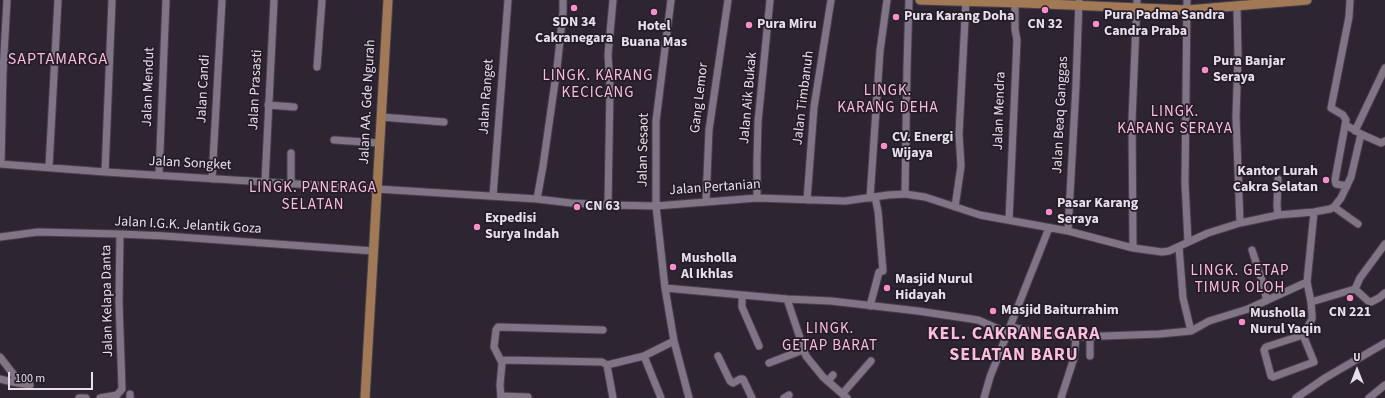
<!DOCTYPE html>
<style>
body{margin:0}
#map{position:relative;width:1385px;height:398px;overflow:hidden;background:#2e2533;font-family:"Source Sans 3",sans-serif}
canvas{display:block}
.north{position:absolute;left:1337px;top:350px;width:40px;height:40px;-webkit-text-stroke:3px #241c29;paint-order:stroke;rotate:0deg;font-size:11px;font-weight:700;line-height:16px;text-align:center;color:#e5e0e9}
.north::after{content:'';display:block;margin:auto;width:14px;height:18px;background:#e5e0e9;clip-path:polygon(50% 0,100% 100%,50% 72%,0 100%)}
.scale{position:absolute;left:8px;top:372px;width:85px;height:18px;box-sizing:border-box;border:2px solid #e5e0e9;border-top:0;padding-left:5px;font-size:12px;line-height:14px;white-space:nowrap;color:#e5e0e9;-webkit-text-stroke:3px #241c29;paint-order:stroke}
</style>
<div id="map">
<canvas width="1385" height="398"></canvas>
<div class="north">U</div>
<div class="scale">100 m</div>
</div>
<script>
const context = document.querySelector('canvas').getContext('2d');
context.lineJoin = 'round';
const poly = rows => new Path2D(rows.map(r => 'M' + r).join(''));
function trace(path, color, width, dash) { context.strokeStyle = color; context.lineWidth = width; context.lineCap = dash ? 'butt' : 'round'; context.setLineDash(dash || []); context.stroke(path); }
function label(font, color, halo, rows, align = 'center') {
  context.font = font + ' "Source Sans 3",sans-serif'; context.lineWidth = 3.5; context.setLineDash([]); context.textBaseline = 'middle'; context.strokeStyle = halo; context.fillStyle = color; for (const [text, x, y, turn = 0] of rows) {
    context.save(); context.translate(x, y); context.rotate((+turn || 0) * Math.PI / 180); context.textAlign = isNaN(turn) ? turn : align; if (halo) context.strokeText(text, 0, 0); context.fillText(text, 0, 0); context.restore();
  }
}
const minor = poly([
 [1187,0,1185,183,1188,242],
 [1237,6,1238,57,1236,117,1240,223],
 [317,67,322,0],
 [268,105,294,107],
 [381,117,444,122],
 [1346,125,1361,134,1381,143,1385,141],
 [1355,131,1385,68],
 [334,140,380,143],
 [0,164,105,172,537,199,571,203,608,205,656,206,757,198,845,201,888,195,905,194,925,197,980,215,1068,231,1133,248,1162,252,1169,251,1208,233,1240,223,1278,215,1314,212,1330,209,1334,207,1341,198,1351,177,1361,134],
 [1,164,3,72,7,0],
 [49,167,58,0],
 [105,172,112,0],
 [159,175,166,0],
 [212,179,222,0],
 [265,182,274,0],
 [291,183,291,153],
 [1347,186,1336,184,1335,180,1346,120,1343,115,1331,108,1349,17,1350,0],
 [905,194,907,67,909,0],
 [493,196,508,0],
 [757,198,757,161,758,122,770,0],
 [870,198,880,51,887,0],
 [537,199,543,166,557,68,563,12,563,0],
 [807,200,814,107,831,0],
 [706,201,709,130,728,0],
 [608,205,610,87,608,55,613,0],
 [955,207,961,166,959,134,966,0],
 [1334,207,1358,224],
 [1278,215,1277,206,1278,179],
 [1009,220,1017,40,1015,29,1015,3],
 [1068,231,1076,85,1079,0],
 [0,237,38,232,120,234,165,236,374,251],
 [1179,247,1183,298,1191,331],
 [1133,248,1132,120,1137,0],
 [1252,250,1265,290,1266,300],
 [665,288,787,299,831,301,918,311,978,320,1008,333],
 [1355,289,1360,278,1385,244],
 [1355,289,1368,301,1371,302,1379,298,1385,293],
 [742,295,742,307,759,346],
 [787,299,806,356,823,377,847,398],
 [1311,302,1355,289],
 [870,306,879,272,883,271,878,211,875,197],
 [1011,327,1038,333,1076,337,1159,334,1191,331,1209,321,1248,309,1307,282,1314,212],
 [1303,335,1314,362,1273,377,1271,376,1264,350,1266,347,1303,335,1306,330,1312,319,1312,315,1311,302,1307,282],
 [674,341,689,398],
 [718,356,730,381,733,383,740,379,743,379,752,398],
 [1090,356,1090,337],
 [0,357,14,375,18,383],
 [502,360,602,362,607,365],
 [769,363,803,350],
 [607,365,644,356],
 [607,365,613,398],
 [0,379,12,382,30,385],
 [828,381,833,375],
 [843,393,871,361],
 [130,394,130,398],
 [501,396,528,397],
 [79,398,86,398],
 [100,398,117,395,122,389,119,302,120,234],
 [501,398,500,385,502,363,494,347,496,330,498,327,603,330],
 [661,398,644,356,674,341,665,288,656,206,656,121,671,0],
 [784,398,789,395],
 [984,398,990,377,1049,228],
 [1061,398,1074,358,1076,337],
 [1296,398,1325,378,1385,343],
 [1369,398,1385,385]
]);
const major = poly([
 [920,0,1023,3,1187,10,1307,0],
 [365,398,388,0]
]);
const markers = [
 [574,8,4,"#fa8fc7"],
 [1045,10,4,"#fa8fc7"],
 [654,12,4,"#fa8fc7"],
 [896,17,4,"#fa8fc7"],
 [1096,24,4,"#fa8fc7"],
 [749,25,4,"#fa8fc7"],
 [1205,70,4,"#fa8fc7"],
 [884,146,4,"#fa8fc7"],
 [1326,180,4,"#fa8fc7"],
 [577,207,4,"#fa8fc7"],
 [1049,212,4,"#fa8fc7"],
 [477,227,4,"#fa8fc7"],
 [673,267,4,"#fa8fc7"],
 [887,288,4,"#fa8fc7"],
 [1350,298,4,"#fa8fc7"],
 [993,311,4,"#fa8fc7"],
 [1242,322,4,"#fa8fc7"]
];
const poiNames = [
 ["Pura Padma Sandra",1104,16],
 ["Candra Praba",1104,32],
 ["Pura Karang Doha",904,17],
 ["SDN 34",574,23,"center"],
 ["Cakranegara",574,39,"center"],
 ["Pura Miru",757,25],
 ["CN 32",1045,25,"center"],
 ["Hotel",654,27,"center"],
 ["Buana Mas",654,43,"center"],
 ["Pura Banjar",1213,62],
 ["Seraya",1213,78],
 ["CV. Energi",892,138],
 ["Wijaya",892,154],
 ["Kantor Lurah",1318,172,"right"],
 ["Cakra Selatan",1318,188,"right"],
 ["Pasar Karang",1057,204],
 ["Seraya",1057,220],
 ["CN 63",585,207],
 ["Expedisi",485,219],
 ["Surya Indah",485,235],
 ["Musholla",681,259],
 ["Al Ikhlas",681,275],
 ["Masjid Nurul",895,280],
 ["Hidayah",895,296],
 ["Masjid Baiturrahim",1001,311],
 ["CN 221",1350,313,"center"],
 ["Musholla",1250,314],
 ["Nurul Yaqin",1250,330]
];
const streetNames = [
 ["Jalan Mendut",149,87,-88],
 ["Jalan Candi",204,89,-87],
 ["Jalan Prasasti",256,90,-87],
 ["Jalan Ranget",487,97,-86],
 ["Gang Lemor",700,98,-83],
 ["Jalan Aik Bukak",749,98,-85],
 ["Jalan Timbanuh",804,98,-83],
 ["Jalan AA. Gde Ngurah",368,102,-87],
 ["Jalan Mendra",1000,111,-88],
 ["Jalan Beaq Ganggas",1061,115,-87],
 ["Jalan Sesaot",644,150,-89],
 ["Jalan Songket",190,164,3],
 ["Jalan Pertanian",715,188,-4],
 ["Jalan I.G.K. Jelantik Goza",188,226,3],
 ["Jalan Kelapa Danta",108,301,-91]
];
const neighbourhoodNames = [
 ["LINGK. KARANG",598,77],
 ["KECICANG",598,94],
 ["LINGK.",888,92],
 ["KARANG DEHA",888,109],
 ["LINGK.",1175,113],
 ["KARANG SERAYA",1175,130],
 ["LINGK. PANERAGA",313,189],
 ["SELATAN",313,206],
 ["LINGK. GETAP",1240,272],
 ["TIMUR OLOH",1240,289],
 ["LINGK.",830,330],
 ["GETAP BARAT",830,347]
];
const quarterNames = [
 ["SAPTAMARGA",58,60]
];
const districtNames = [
 ["KEL. CAKRANEGARA",1014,335],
 ["SELATAN BARU",1014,356]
];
trace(minor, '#48404c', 9);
trace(major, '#48404c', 11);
trace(minor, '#7f7586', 7);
trace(major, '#a17955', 9);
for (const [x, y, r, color] of markers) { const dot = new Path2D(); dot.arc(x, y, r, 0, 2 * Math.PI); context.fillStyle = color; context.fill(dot); trace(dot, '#241c29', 1.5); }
label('bold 14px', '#e5e0e9', '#241c29', poiNames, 'left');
label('14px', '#e5e0e9', '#241c29', streetNames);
context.letterSpacing = '1px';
label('15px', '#fcbedc', '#241c29', neighbourhoodNames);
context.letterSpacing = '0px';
context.letterSpacing = '1px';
label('16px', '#fcbedc', '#241c29', quarterNames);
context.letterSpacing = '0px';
context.letterSpacing = '1px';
label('bold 18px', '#fcbedc', '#241c29', districtNames);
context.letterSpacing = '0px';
</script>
